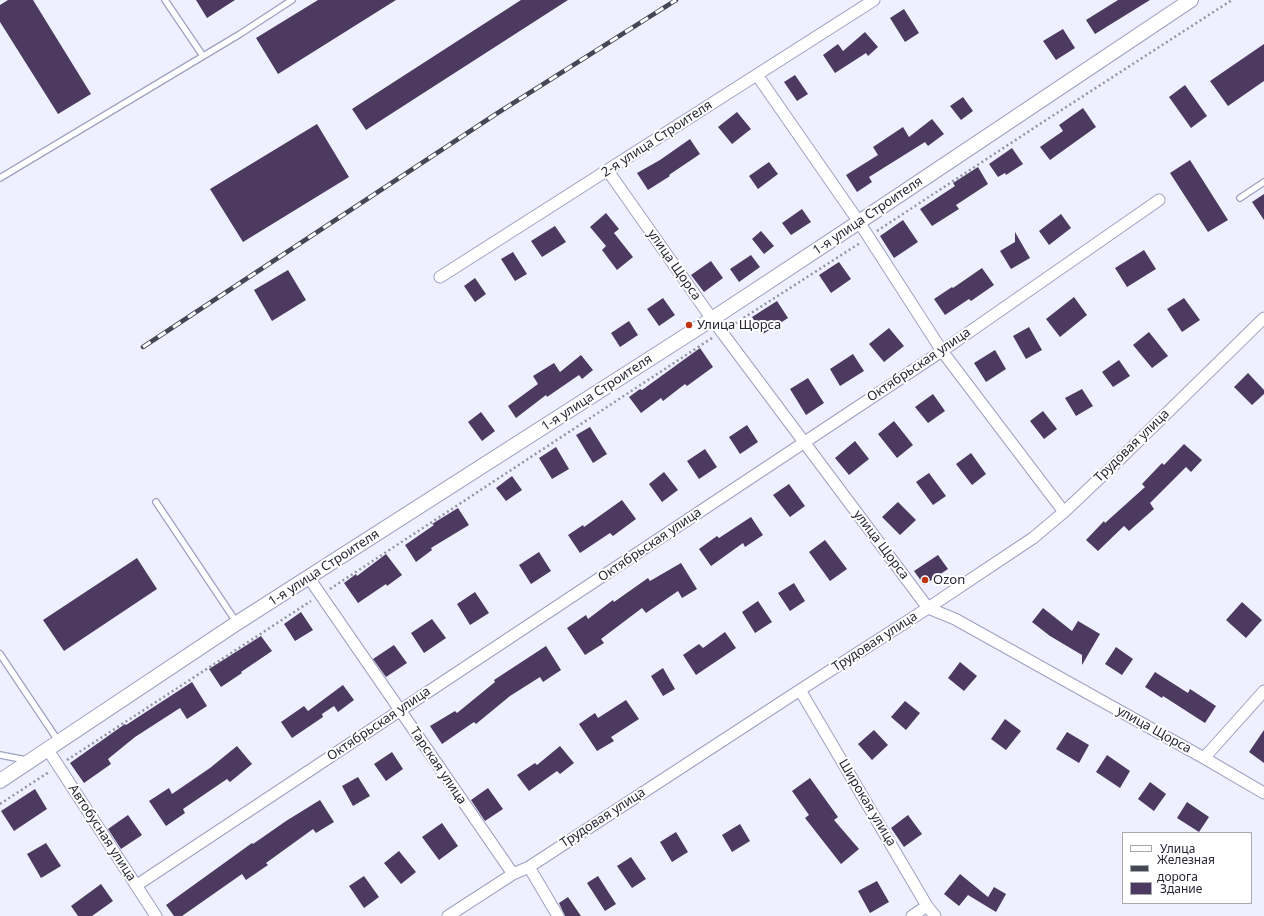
<!DOCTYPE html>
<meta charset="utf-8">
<style>
body{margin:0}
#map{position:relative;width:1264px;height:916px;overflow:hidden;background:#eff0ff;font-family:"Noto Sans",sans-serif}
canvas{display:block}
.legend{position:absolute;left:1122px;top:832px;width:130px;height:72px;box-sizing:border-box;background:#fff;border:1px solid #a8a9ae;margin:0;padding:5px 7px;list-style:none;font-size:12px;color:#262734}
.legend li{display:flex;align-items:center;gap:8px;height:20px}
.legend b{width:20px;border:1px solid #a8a9ae}
</style>
<div id="map">
<canvas width="1264" height="916"></canvas>
<ul class="legend">
<li><b style="height:5px;background:#fff"></b>Улица</li>
<li><b style="height:5px;background:#464754"></b>Железная дорога</li>
<li><b style="height:11px;background:#4c3a60"></b>Здание</li>
</ul>
</div>
<script>
const context = document.querySelector('canvas').getContext('2d');
context.lineJoin = 'round';
function paint(path, color) { context.fillStyle = color; context.fill(path, 'evenodd'); }
const poly = rows => new Path2D(rows.map(r => 'M' + r).join(''));
function trace(path, color, width, dash) { context.strokeStyle = color; context.lineWidth = width; context.lineCap = dash ? 'butt' : 'round'; context.setLineDash(dash || []); context.stroke(path); }
function label(font, color, halo, rows, align = 'center') {
  context.font = font + ' "Noto Sans",sans-serif'; context.lineWidth = 4; context.setLineDash([]); context.textBaseline = 'middle'; context.strokeStyle = halo; context.fillStyle = color; for (const [text, x, y, turn = 0] of rows) {
    context.save(); context.translate(x, y); context.rotate((+turn || 0) * Math.PI / 180); context.textAlign = isNaN(turn) ? turn : align; if (halo) context.strokeText(text, 0, 0); context.fillText(text, 0, 0); context.restore();
  }
}
const building = poly([
 [8,0,33,0,91,94,58,114,0,22,0,5],
 [196,0,235,0,207,18],
 [318,0,396,0,278,74,256,38],
 [521,0,568,0,366,130,352,109],
 [1118,0,1150,0,1095,34,1086,20],
 [904,9,919,33,905,42,890,18],
 [1063,29,1075,48,1056,60,1043,41],
 [865,32,878,47,868,56,866,53,835,73,823,55,838,44,843,51],
 [1264,44,1264,81,1228,106,1210,81],
 [795,75,808,94,797,101,784,82],
 [1185,85,1207,116,1191,128,1169,97],
 [963,97,973,111,961,120,950,106],
 [1083,108,1096,127,1050,160,1040,147,1063,131,1059,125],
 [737,112,751,129,732,144,718,127],
 [932,119,944,134,928,146,925,142,869,177,872,182,857,192,846,175,878,155,873,147,903,127,909,137],
 [317,124,349,177,243,242,210,189],
 [690,139,700,154,669,175,670,176,648,190,637,173,660,160],
 [1012,148,1023,164,1006,175,1005,173,998,177,989,164],
 [1190,160,1228,220,1208,232,1170,173],
 [769,162,778,174,758,189,749,176],
 [978,167,988,184,956,205,959,209,932,226,920,209,955,186,953,183],
 [1264,194,1264,220,1252,202],
 [802,209,811,222,791,235,782,223],
 [606,213,619,229,614,233,633,257,617,270,602,250,606,246,590,227],
 [1061,214,1071,228,1049,245,1039,231],
 [903,220,918,242,894,258,880,236],
 [555,226,566,242,542,257,531,241],
 [761,231,774,246,764,254,752,239],
 [1015,232,1030,258,1011,269,1000,251,1015,242],
 [1144,250,1156,269,1127,287,1115,268],
 [513,252,527,274,515,281,501,259],
 [751,255,760,267,739,282,730,269],
 [711,261,723,278,704,292,691,275],
 [839,262,851,279,831,293,819,275],
 [982,268,994,285,971,301,969,299,945,315,934,299,952,287,953,288],
 [288,270,306,300,272,321,254,290],
 [475,278,486,294,475,302,464,286],
 [1074,297,1087,315,1060,337,1046,319],
 [663,298,675,315,659,326,647,309],
 [1184,298,1200,320,1182,332,1167,309],
 [777,301,788,318,763,334,752,317],
 [629,321,638,335,620,347,611,333],
 [1029,327,1042,350,1026,359,1013,336],
 [889,328,904,346,884,362,869,344],
 [1149,332,1168,356,1152,368,1133,345],
 [700,348,713,367,687,386,685,384,663,401,661,398,641,413,629,397,640,389,642,390],
 [995,350,1006,369,986,382,974,363],
 [853,354,864,371,840,386,830,369],
 [581,355,593,370,582,379,579,375,547,397,546,395,516,418,508,406,538,384,533,376,554,363,560,372],
 [1119,360,1130,376,1113,387,1102,372],
 [1248,373,1264,390,1264,394,1252,405,1234,387],
 [808,378,824,403,806,415,790,389],
 [1082,389,1093,406,1076,416,1065,398],
 [933,394,945,411,928,423,915,407],
 [1043,411,1057,429,1044,439,1030,421],
 [481,412,495,431,482,441,468,422],
 [894,421,913,445,897,458,878,434],
 [747,425,758,442,740,454,729,437],
 [590,427,607,454,593,463,576,435],
 [855,441,869,459,849,475,835,458],
 [1184,444,1202,460,1191,472,1186,467,1150,503,1154,509,1129,531,1124,526,1098,551,1086,540,1104,521,1105,523,1145,487,1142,484,1162,463,1164,465],
 [556,447,569,469,552,479,539,458],
 [705,449,717,467,699,479,687,461],
 [971,453,986,474,972,485,956,464],
 [664,472,678,490,662,502,649,484],
 [929,473,946,496,933,505,916,482],
 [512,476,522,490,506,501,496,488],
 [789,484,805,506,790,517,773,495],
 [622,500,636,519,613,536,610,533,580,553,568,535,583,525,584,527],
 [898,502,916,520,900,535,882,517],
 [458,508,469,525,431,548,432,550,416,562,405,545,434,525,432,524],
 [751,517,763,535,745,547,743,543,711,566,699,549,717,536,719,538],
 [825,540,847,569,830,581,809,552],
 [539,552,551,571,531,584,519,565],
 [386,554,402,575,387,586,386,584,358,603,344,583,356,574,357,576],
 [938,555,948,569,924,585,914,571],
 [137,558,157,589,64,651,43,620],
 [681,563,697,589,682,598,678,591,646,613,642,608,601,639,604,643,585,655,567,628,586,615,588,619,613,600,614,602,648,578,650,581],
 [794,583,805,601,790,611,778,593],
 [475,592,489,613,470,625,457,604],
 [758,601,772,622,755,633,742,612],
 [1242,602,1262,620,1246,638,1226,620],
 [1043,608,1072,631,1078,621,1100,634,1082,665,1082,655,1050,636,1032,622],
 [301,612,313,630,295,641,284,624],
 [432,619,446,638,424,653,411,633],
 [725,632,736,648,696,675,683,655,699,644,703,648],
 [261,636,272,651,241,672,242,673,221,687,209,669],
 [394,645,407,663,386,677,373,659],
 [546,646,561,670,543,682,540,677,510,696,476,724,474,722,442,744,430,726,455,711,457,713,495,682,494,680],
 [1116,647,1133,659,1122,675,1105,664],
 [960,662,977,676,964,691,948,678],
 [663,668,675,689,663,696,651,676],
 [1155,672,1188,693,1190,689,1216,706,1205,723,1163,696,1162,698,1145,687],
 [192,682,207,706,187,719,180,708,135,737,108,759,111,764,84,783,70,763,125,724,126,725],
 [343,685,354,700,338,712,334,706,322,714,323,717,292,738,281,722,304,706,308,711],
 [626,700,639,719,611,737,614,741,597,751,579,724,595,713,598,718],
 [905,701,920,713,906,730,891,717],
 [1005,719,1021,731,1006,750,991,739],
 [874,730,888,745,872,760,858,744],
 [1264,730,1264,763,1249,752],
 [1067,732,1089,745,1079,763,1056,749],
 [237,746,252,764,230,782,227,779,183,809,185,813,166,826,149,801,169,788,172,794,210,768],
 [560,746,574,763,560,774,557,771,529,791,517,775,535,763,537,765],
 [392,752,403,769,386,781,374,764],
 [1107,755,1130,771,1120,788,1096,772],
 [358,777,370,796,353,806,342,786],
 [810,778,838,817,834,820,859,849,841,864,805,818,809,815,792,791],
 [1150,782,1166,794,1154,811,1138,799],
 [488,788,503,809,485,821,471,800],
 [35,789,47,809,14,831,1,811],
 [320,800,334,822,316,833,313,829,266,863,268,865,246,880,242,874,182,916,174,916,166,905,252,843,253,844,286,821],
 [1187,802,1209,817,1199,832,1177,818],
 [128,815,142,835,121,849,108,829],
 [908,815,922,834,904,847,891,828],
 [442,823,458,846,439,860,422,837],
 [740,824,750,841,732,852,722,835],
 [676,832,688,852,672,862,660,842],
 [46,843,61,866,41,878,27,854],
 [399,851,416,872,401,884,384,863],
 [631,857,646,879,632,888,617,866],
 [960,874,988,897,994,887,1006,894,996,912,968,895,959,906,944,894],
 [364,876,379,897,364,908,349,886],
 [598,876,616,904,605,911,587,883],
 [877,881,889,902,870,913,858,891],
 [101,884,113,901,92,916,78,916,71,906],
 [568,897,581,916,565,916,559,903]
]);
const path = poly([
 [877,231,1043,122,1232,0],
 [731,326,860,243],
 [330,589,712,338],
 [67,760,311,601],
 [0,804,49,772]
]);
const service = poly([
 [165,0,203,56],
 [0,178,240,34,292,0],
 [1240,198,1264,182],
 [156,502,237,623],
 [0,654,59,742],
 [0,755,26,760]
]);
const minor = poly([
 [757,75,859,222,942,351,1064,512],
 [608,171,712,319,928,608,955,619,1204,758,1264,793],
 [440,277,874,0],
 [309,578,513,874],
 [800,690,927,906,935,916],
 [48,750,156,916],
 [1204,758,1264,691],
 [529,867,558,916],
 [137,885,942,351,1159,200],
 [448,916,513,874,529,867,800,690,928,608,1033,538,1064,512,1119,460,1264,318],
 [912,916,927,906]
]);
const tertiary = poly([
 [0,781,237,623,712,319,859,222,1191,0]
]);
const rail = poly([
 [143,347,496,114,676,0]
]);
const markers = [
 [689,325,4,"#bf3413"],
 [925,580,4,"#bf3413"]
];
const streetNames = [
 ["2-я улица Строителя",657,139,-33],
 ["1-я улица Строителя",868,216,-34],
 ["улица Щорса",674,265,55],
 ["Октябрьская улица",919,365,-34],
 ["1-я улица Строителя",597,393,-33],
 ["Трудовая улица",1132,446,-44],
 ["Октябрьская улица",650,545,-34],
 ["улица Щорса",881,545,53],
 ["1-я улица Строителя",324,568,-33],
 ["Трудовая улица",875,642,-33],
 ["Октябрьская улица",379,724,-34],
 ["улица Щорса",1154,730,29],
 ["Тарская улица",438,766,56],
 ["Широкая улица",867,803,59],
 ["Трудовая улица",603,818,-33],
 ["Автобусная улица",102,833,57]
];
const poiNames = [
 ["Улица Щорса",697,325],
 ["Ozon",933,580]
];
paint(building, '#4c3a60');
trace(service, '#9ea0c2', 8);
trace(minor, '#9ea0c2', 13);
trace(tertiary, '#9ea0c2', 16);
trace(path, '#9394a2', 2.5, [2, 3]);
trace(service, '#fff', 5.5);
trace(minor, '#fff', 11);
trace(tertiary, '#fff', 14);
trace(rail, '#464754', 4.5);
trace(rail, '#fff', 3, [9]);
for (const [x, y, r, color] of markers) { const dot = new Path2D(); dot.arc(x, y, r, 0, 2 * Math.PI); context.fillStyle = color; context.fill(dot); trace(dot, '#fff', 1.5); }
label('13px', '#262734', '#fff', streetNames);
label('13px', '#262734', '#fff', poiNames, 'left');
</script>
